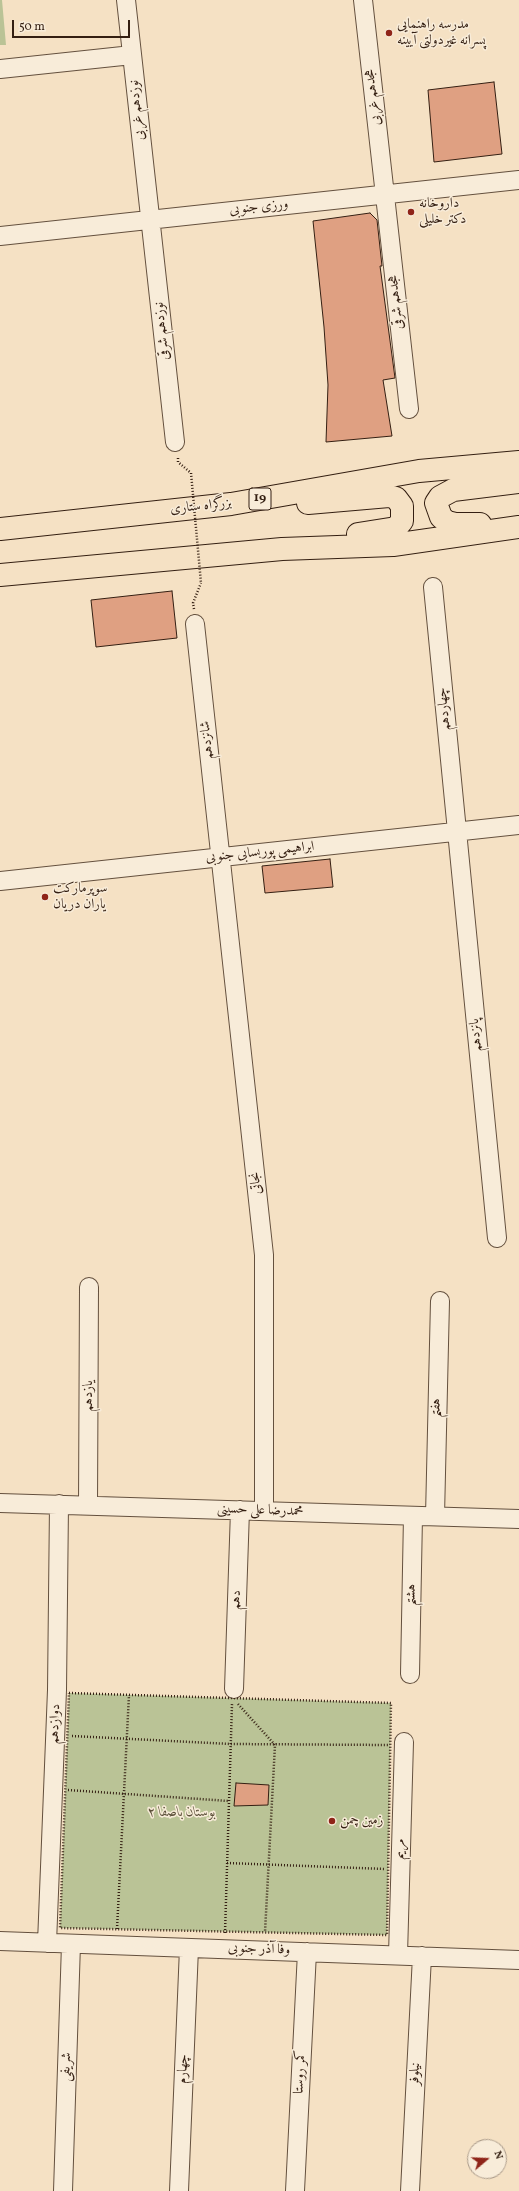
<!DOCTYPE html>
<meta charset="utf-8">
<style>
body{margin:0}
#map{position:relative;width:519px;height:2191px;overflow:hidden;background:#f5e1c4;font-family:Vollkorn,serif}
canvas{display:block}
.north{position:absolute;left:467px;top:2139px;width:40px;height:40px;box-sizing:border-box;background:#f8ecd9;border:1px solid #aa9a89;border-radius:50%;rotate:71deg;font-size:11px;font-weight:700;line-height:16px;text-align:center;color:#341f12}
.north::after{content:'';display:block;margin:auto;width:14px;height:18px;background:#8f2418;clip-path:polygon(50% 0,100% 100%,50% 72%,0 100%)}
.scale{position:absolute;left:12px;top:20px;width:118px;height:18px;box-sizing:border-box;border:2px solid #341f12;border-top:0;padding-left:5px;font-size:12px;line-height:14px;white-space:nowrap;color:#341f12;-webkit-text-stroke:3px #f8ecd9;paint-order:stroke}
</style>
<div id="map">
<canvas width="519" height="2191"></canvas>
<div class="north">N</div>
<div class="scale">50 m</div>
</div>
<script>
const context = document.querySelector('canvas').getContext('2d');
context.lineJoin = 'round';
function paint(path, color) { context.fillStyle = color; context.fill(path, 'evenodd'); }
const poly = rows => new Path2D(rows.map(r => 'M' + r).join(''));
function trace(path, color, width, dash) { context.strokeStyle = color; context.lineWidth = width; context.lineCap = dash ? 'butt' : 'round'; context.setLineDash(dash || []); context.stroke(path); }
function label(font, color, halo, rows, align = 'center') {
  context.font = font + ' Vollkorn,Amiri,serif'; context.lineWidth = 3; context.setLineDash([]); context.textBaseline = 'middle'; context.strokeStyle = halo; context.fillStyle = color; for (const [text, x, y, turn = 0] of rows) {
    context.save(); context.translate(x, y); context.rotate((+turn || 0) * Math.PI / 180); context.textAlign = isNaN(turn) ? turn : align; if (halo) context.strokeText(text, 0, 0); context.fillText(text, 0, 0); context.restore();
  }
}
const green = poly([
 [0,0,2,0,6,45,0,45],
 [69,1693,391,1703,387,1935,60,1928]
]);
const building = poly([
 [494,82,502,154,434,162,428,90,494,82],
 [370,213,377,220,382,266,380,266,395,378,383,380,392,436,326,442,328,385,324,327,313,221,370,213],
 [172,591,177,638,96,647,91,600,172,591],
 [330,859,333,887,265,893,262,866,330,859],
 [236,1783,269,1785,268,1805,234,1806,236,1783]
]);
const path = poly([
 [178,458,178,462,191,473],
 [194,609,193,603,201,583],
 [69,1693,391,1703,387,1935,60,1928,69,1693],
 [238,1704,275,1745,265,1932],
 [72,1736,231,1744,389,1745],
 [68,1790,229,1801],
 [227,1863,385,1869],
 [117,1929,129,1695],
 [225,1933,232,1704]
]);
const minor = poly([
 [126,0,175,442],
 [363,0,409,409],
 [0,69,132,55],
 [0,236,519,180],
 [433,587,497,1238],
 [195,624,264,1255,264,1511],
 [0,881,519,825],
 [0,1503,519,1519],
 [88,1505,89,1287],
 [435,1516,440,1301],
 [410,1674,413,1516],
 [234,1689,240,1510],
 [0,1941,519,1960],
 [47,1943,57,1690,59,1504],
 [398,1955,404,1742],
 [63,2191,71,1944],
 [179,2191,189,1948],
 [295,2191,307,1952],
 [410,2191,422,1956]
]);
const highway = poly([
 [308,503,389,496,396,498,402,506,402,521,396,528,358,534],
 [480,524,455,524,447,522,441,517,436,503,440,497,453,490,519,482],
 [0,529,231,504,419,471,519,462],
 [0,575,282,549,393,545,519,527]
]);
const pathBridge = poly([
 [191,473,201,583]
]);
const markers = [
 [389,33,4,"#8f2418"],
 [411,212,4,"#8f2418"],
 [45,897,4,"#8f2418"],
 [332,1821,4,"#8f2418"]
];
const shields = [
 [260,499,22]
];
const shieldNames = [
 ["19",260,499]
];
const poiNames = [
 ["مدرسه راهنمایی",397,25],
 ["پسرانه غیردولتی آیینه",397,41],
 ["داروخانه",419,204],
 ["دکتر خلیلی",419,220],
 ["سوپرمارکت",53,889],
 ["یاران دریان",53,905],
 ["زمین چمن",340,1821]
];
const streetNames = [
 ["هجدهم غربی",374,97,-97],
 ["نوزدهم غربی",138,110,-96],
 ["ورزی جنوبی",259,208,-6],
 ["هجدهم شرقی",397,302,-96],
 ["نوزدهم شرقی",163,331,-96],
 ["بزرگراه ستاری",201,507,-6],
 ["چهاردهم",445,709,-96],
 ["شانزدهم",208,740,-96],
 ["ابراهیمی پوربسابی جنوبی",260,853,-6],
 ["پانزدهم",477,1035,-96],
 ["نجاتی",257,1183,-96],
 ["یازدهم",89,1396,-90],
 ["هفتم",437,1408,-89],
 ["محمدرضا علی حسینی",260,1511,2],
 ["هشتم",412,1595,-89],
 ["دهم",237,1600,-88],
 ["دوازدهم",56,1724,-88],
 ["مریم",401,1849,-88],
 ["وفا آذر جنوبی",259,1950,2],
 ["شریفی",67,2067,-88],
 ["چهارم",184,2069,-88],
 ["کمر روستا",301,2072,-87],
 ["نیلوفر",416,2074,-87]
];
const parkNames = [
 ["بوستان باصفا ۲",182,1813]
];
paint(green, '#bac396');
paint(building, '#dfa082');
trace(building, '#341f12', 1);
trace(minor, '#64503e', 20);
trace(highway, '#341f12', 24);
trace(path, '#341f12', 2.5, [1, 2]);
trace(minor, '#f8ecd9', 18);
trace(highway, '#f5e1c4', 22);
trace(pathBridge, '#341f12', 2.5, [1, 2]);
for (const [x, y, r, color] of markers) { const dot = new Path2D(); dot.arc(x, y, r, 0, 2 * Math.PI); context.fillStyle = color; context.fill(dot); trace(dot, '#f8ecd9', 1.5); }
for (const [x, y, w] of shields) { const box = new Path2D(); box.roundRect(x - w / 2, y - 11, w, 22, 3); context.fillStyle = '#f8ecd9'; context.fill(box); trace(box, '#341f12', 1); }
label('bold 13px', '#341f12', null, shieldNames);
label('14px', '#341f12', '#f8ecd9', poiNames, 'left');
label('14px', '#341f12', '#f8ecd9', streetNames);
label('italic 14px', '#5c503a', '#f8ecd9', parkNames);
</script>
